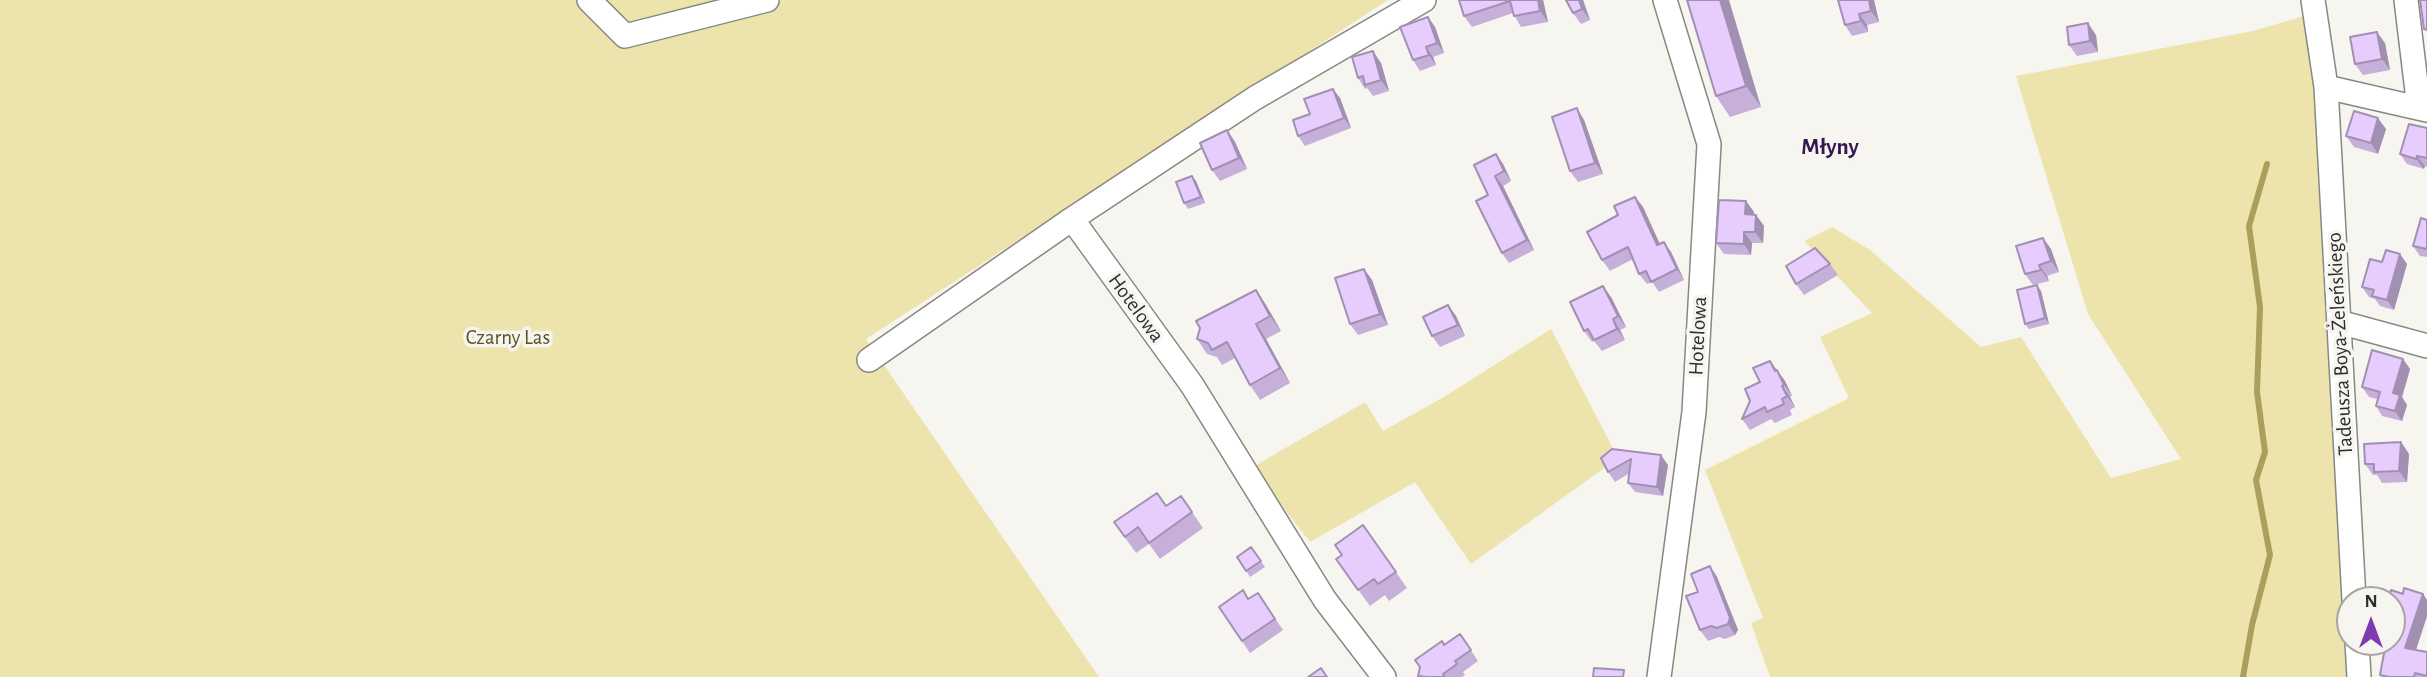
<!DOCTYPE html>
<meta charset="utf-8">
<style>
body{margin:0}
#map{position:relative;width:2427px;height:677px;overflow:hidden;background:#f6f5ef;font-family:"Alegreya Sans",sans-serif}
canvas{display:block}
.north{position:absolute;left:2336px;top:586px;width:70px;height:70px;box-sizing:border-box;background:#f6f5ef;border:2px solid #a6a5a1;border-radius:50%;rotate:0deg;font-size:19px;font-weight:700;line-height:28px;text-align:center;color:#2e2e2b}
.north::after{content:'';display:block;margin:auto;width:24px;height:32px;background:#7e3aae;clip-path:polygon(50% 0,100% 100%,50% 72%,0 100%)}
</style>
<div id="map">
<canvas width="2427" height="677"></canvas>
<div class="north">N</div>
</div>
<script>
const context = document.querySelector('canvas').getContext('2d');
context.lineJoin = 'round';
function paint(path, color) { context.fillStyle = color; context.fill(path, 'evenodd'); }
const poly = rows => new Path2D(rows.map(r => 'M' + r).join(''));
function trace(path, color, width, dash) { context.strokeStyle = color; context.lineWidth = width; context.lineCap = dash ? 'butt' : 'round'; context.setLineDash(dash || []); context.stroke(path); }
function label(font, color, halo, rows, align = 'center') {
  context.font = font + ' "Alegreya Sans",sans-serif'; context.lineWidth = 7; context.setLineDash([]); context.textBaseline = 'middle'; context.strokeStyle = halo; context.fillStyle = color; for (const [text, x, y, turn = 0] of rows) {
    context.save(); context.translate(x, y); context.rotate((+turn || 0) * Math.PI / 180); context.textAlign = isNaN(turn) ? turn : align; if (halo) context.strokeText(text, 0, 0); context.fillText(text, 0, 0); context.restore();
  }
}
const green = poly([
 [0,0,1388,0,866,339,1099,677,0,677],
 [2304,16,2315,90,2347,677,1770,677,1751,623,1763,618,1705,470,1849,398,1820,337,1872,313,1804,241,1832,227,1870,250,1981,347,2021,337,2111,478,2181,459,2088,314,2016,76,2253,31],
 [1551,329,1618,458,1471,564,1415,482,1310,542,1253,469,1258,464,1365,402,1383,431,1444,397]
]);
const stream = poly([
 [2243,677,2252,625,2270,555,2256,480,2265,452,2257,392,2260,307,2249,226,2267,164]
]);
const street = poly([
 [589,0,625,36,767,0],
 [2313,0,2326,87],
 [2406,0,2419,108],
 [1072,219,1192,385,1325,600,1384,677],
 [2339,322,2427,346],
 [869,360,1072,219,1255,98,1424,0],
 [2354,600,2326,87,2427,110],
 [2357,642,2359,677],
 [1659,677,1694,412,1709,144,1665,0]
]);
const wall = poly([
 [1459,0,1543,0,1548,22,1521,27,1513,13,1472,27,1464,16],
 [1566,0,1583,0,1590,20,1581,24,1573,13],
 [1687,0,1761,107,1730,117,1716,96],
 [1874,0,1879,22,1867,25,1868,32,1852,36,1845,25],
 [1428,17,1435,27,1444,53,1433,57,1436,65,1420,71,1413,60],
 [2096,35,2098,52,2077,56,2069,45],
 [2385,43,2390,70,2363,75,2355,64],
 [1381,63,1389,91,1373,96,1367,88,1365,89,1358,78],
 [1340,98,1351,128,1305,146,1298,136,1310,114],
 [1584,120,1603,174,1578,182,1570,171],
 [2427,128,2427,167,2425,166,2424,169,2407,164,2400,154],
 [2386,129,2378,154,2354,147,2346,136],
 [1227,130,1235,142,1247,169,1220,181,1212,170],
 [1496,154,1503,164,1511,181,1503,186,1534,250,1509,263,1502,253,1488,195],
 [1192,176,1196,181,1205,203,1188,209,1184,203],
 [1635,197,1643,207,1659,244,1671,252,1684,280,1659,292,1652,282,1647,284,1639,274,1633,259,1610,271,1602,260,1618,215],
 [1746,201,1754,212,1754,214,1756,215,1764,226,1763,243,1752,243,1751,255,1724,254,1716,243],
 [2427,220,2427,257,2420,256,2413,246],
 [2043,238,2051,249,2059,272,2047,276,2049,281,2033,285,2025,274],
 [2400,254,2407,264,2394,310,2380,306,2375,299,2369,297,2362,287,2382,262],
 [1830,264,1838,275,1804,295,1796,284],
 [1364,269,1372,280,1388,325,1358,335,1350,324],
 [1256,290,1266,305,1281,331,1266,339,1290,383,1260,400,1250,385,1235,358,1222,365,1217,357,1207,354,1197,339],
 [2041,291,2049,324,2029,329,2025,324],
 [1611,297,1626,327,1620,330,1625,340,1602,351,1594,341,1592,342,1584,331],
 [1448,305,1456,316,1465,336,1440,347,1432,336],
 [2403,359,2410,369,2402,397,2407,405,2402,421,2382,416,2376,406,2377,399,2369,397,2362,387],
 [1770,361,1785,381,1792,396,1790,397,1795,407,1790,410,1792,415,1775,423,1771,419,1750,430,1742,419],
 [2401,442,2409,454,2407,482,2382,483,2377,475,2373,475,2365,464],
 [1612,449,1668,465,1663,496,1635,492,1628,483,1630,473,1615,482,1608,472],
 [1181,496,1203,528,1160,559,1149,544,1136,553,1114,522,1166,506],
 [1363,525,1407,588,1389,601,1385,595,1370,606,1336,559,1342,555],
 [1251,547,1265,567,1250,577,1237,557],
 [1710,566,1717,577,1738,630,1735,635,1725,639,1719,637,1708,641,1700,630,1698,592],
 [1258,593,1283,630,1250,653,1219,607,1249,599],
 [2403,594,2423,594,2427,600,2427,616,2416,650,2427,652,2427,677,2382,677,2380,675],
 [1460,634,1478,661,1463,672,1465,675,1462,677,1419,677,1418,676,1444,645]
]);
const shadedWall = poly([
 [1538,0,1543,0,1548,22,1540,11],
 [1579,0,1583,0,1590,20,1582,9],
 [1720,0,1729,0,1761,107,1746,86],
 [1869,0,1874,0,1879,22,1871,11],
 [1859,14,1867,25,1868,32,1861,21],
 [1428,17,1435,27,1444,53,1437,43],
 [2088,23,2096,35,2098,52,2090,41],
 [2377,32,2385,43,2390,70,2382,59],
 [1426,47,1433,57,1436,65,1429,55],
 [1373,51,1381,63,1389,91,1381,80],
 [1333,89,1340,98,1351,128,1344,118],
 [1577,108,1584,120,1603,174,1595,163],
 [2378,118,2386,129,2378,154,2371,143],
 [1227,130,1235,142,1247,169,1239,158],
 [1496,154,1503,164,1511,181,1504,171],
 [2417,156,2425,166,2424,169,2416,159],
 [1192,176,1196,181,1205,203,1201,197],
 [1495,176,1503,186,1534,250,1527,240],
 [1635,197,1643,207,1665,255,1657,245],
 [1746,201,1754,212,1753,225,1745,214],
 [1756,215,1764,226,1763,243,1755,232],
 [1744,232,1752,243,1751,255,1744,244],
 [2043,238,2051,249,2059,272,2051,261],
 [1664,242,1671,252,1684,280,1677,269],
 [2400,254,2407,264,2394,310,2387,300],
 [2039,265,2047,276,2049,281,2041,270],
 [1364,269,1372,280,1388,325,1380,314],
 [2037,285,2041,291,2049,324,2045,318],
 [1603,286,1611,297,1626,327,1618,316],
 [1256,290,1266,305,1281,331,1270,316],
 [1448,305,1456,316,1465,336,1458,325],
 [1613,319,1620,330,1625,340,1617,329],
 [1256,324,1266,339,1290,383,1280,368],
 [2403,359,2410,369,2402,397,2407,405,2402,421,2395,411,2393,393],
 [1770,361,1785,381,1792,396,1775,371],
 [1782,386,1790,397,1795,407,1787,396],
 [2401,442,2409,454,2407,482,2399,471],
 [1661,455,1668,465,1663,496,1657,487],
 [1710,566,1717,577,1738,630,1735,635,1728,624],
 [2423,594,2427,600,2427,616,2413,659,2405,648]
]);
const building = poly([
 [1459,0,1538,0,1540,11,1514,16,1510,1,1464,16,1459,0],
 [1566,0,1579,0,1582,9,1573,13,1566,0],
 [1687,0,1720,0,1746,86,1716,96,1687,0],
 [1838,0,1869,0,1871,11,1859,14,1861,21,1845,25,1838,0],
 [2420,0,2427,0,2427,30,2424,29,2420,0],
 [1428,17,1437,43,1426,47,1429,55,1413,60,1400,27,1428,17],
 [2088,23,2090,41,2069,45,2067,27,2088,23],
 [2377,32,2382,59,2355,64,2350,37,2377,32],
 [1373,51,1381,80,1365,85,1363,76,1358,78,1352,57,1373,51],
 [1333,89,1344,118,1298,136,1293,120,1310,114,1304,99,1333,89],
 [1577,108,1595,163,1570,171,1552,117,1577,108],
 [2354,111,2378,118,2371,143,2346,136,2354,111],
 [2409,124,2427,128,2427,158,2417,156,2416,159,2400,154,2409,124],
 [1227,130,1239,158,1212,170,1200,143,1227,130],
 [1496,154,1504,171,1495,176,1527,240,1502,253,1476,201,1488,195,1474,165,1496,154],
 [1192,176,1201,197,1184,203,1176,182,1192,176],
 [1635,197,1657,245,1664,242,1677,269,1651,282,1646,271,1639,274,1628,247,1602,260,1587,232,1618,215,1614,206,1635,197],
 [1719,200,1746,201,1745,214,1756,215,1755,232,1744,232,1744,244,1716,243,1719,200],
 [2421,218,2427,220,2427,249,2413,246,2421,218],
 [2043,238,2051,261,2039,265,2041,270,2025,274,2016,246,2043,238],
 [1815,248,1830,264,1796,284,1786,266,1815,248],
 [2386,250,2400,254,2387,300,2372,296,2374,290,2362,287,2370,259,2382,262,2386,250],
 [1364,269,1380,314,1350,324,1335,278,1364,269],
 [2037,285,2045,318,2025,324,2017,290,2037,285],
 [1603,286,1618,316,1613,319,1617,329,1594,340,1588,329,1584,331,1570,302,1603,286],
 [1256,290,1270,316,1256,324,1280,368,1250,385,1227,342,1212,350,1208,343,1197,339,1200,328,1196,321,1256,290],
 [1448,305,1458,325,1432,336,1423,317,1448,305],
 [2372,350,2403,359,2393,393,2400,395,2395,411,2376,406,2380,392,2362,387,2372,350],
 [1770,361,1775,371,1777,370,1784,385,1782,386,1787,396,1782,399,1784,404,1767,412,1765,407,1742,419,1750,401,1745,389,1760,382,1753,368,1770,361],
 [2401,442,2399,471,2374,472,2374,464,2365,464,2364,444,2401,442],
 [1612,449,1661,455,1657,487,1628,483,1631,459,1608,472,1601,458,1612,449],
 [1157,493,1166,506,1181,496,1192,512,1149,543,1138,527,1125,537,1114,522,1157,493],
 [1363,525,1396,572,1378,584,1374,579,1358,590,1336,559,1342,555,1335,545,1363,525],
 [1251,547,1261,561,1246,571,1237,557,1251,547],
 [1710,566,1730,618,1728,624,1717,628,1711,626,1700,630,1686,596,1698,592,1691,574,1710,566],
 [2404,588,2423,594,2405,648,2427,652,2427,676,2415,673,2414,677,2389,677,2380,675,2386,642,2392,642,2392,600,2388,600,2391,590,2403,594,2404,588],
 [1243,590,1248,599,1258,593,1275,619,1242,641,1219,607,1243,590],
 [1460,634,1471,650,1455,661,1457,664,1443,674,1445,677,1427,677,1418,676,1420,667,1415,660,1442,641,1444,645,1460,634],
 [1321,668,1327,677,1308,677,1321,668],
 [1594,668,1624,670,1623,677,1593,677,1594,668]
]);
const streetNames = [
 ["Hotelowa",1136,308,54],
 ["Hotelowa",1698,336,-87],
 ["Tadeusza Boya-Żeleńskiego",2340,344,-93]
];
const parkNames = [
 ["Czarny Las",508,338]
];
const neighbourhoodNames = [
 ["Młyny",1830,147]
];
paint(green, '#ece4ac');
trace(stream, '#aa9f5c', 6);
trace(street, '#888882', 26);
trace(street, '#fff', 23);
paint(wall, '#c6b0da');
paint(shadedWall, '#a190b2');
paint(building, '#e6cdfe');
trace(building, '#a190b2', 2);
label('21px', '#2e2e2b', '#f6f5ef', streetNames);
label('21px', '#5c5320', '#f6f5ef', parkNames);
label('bold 23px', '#37174f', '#f6f5ef', neighbourhoodNames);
</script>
